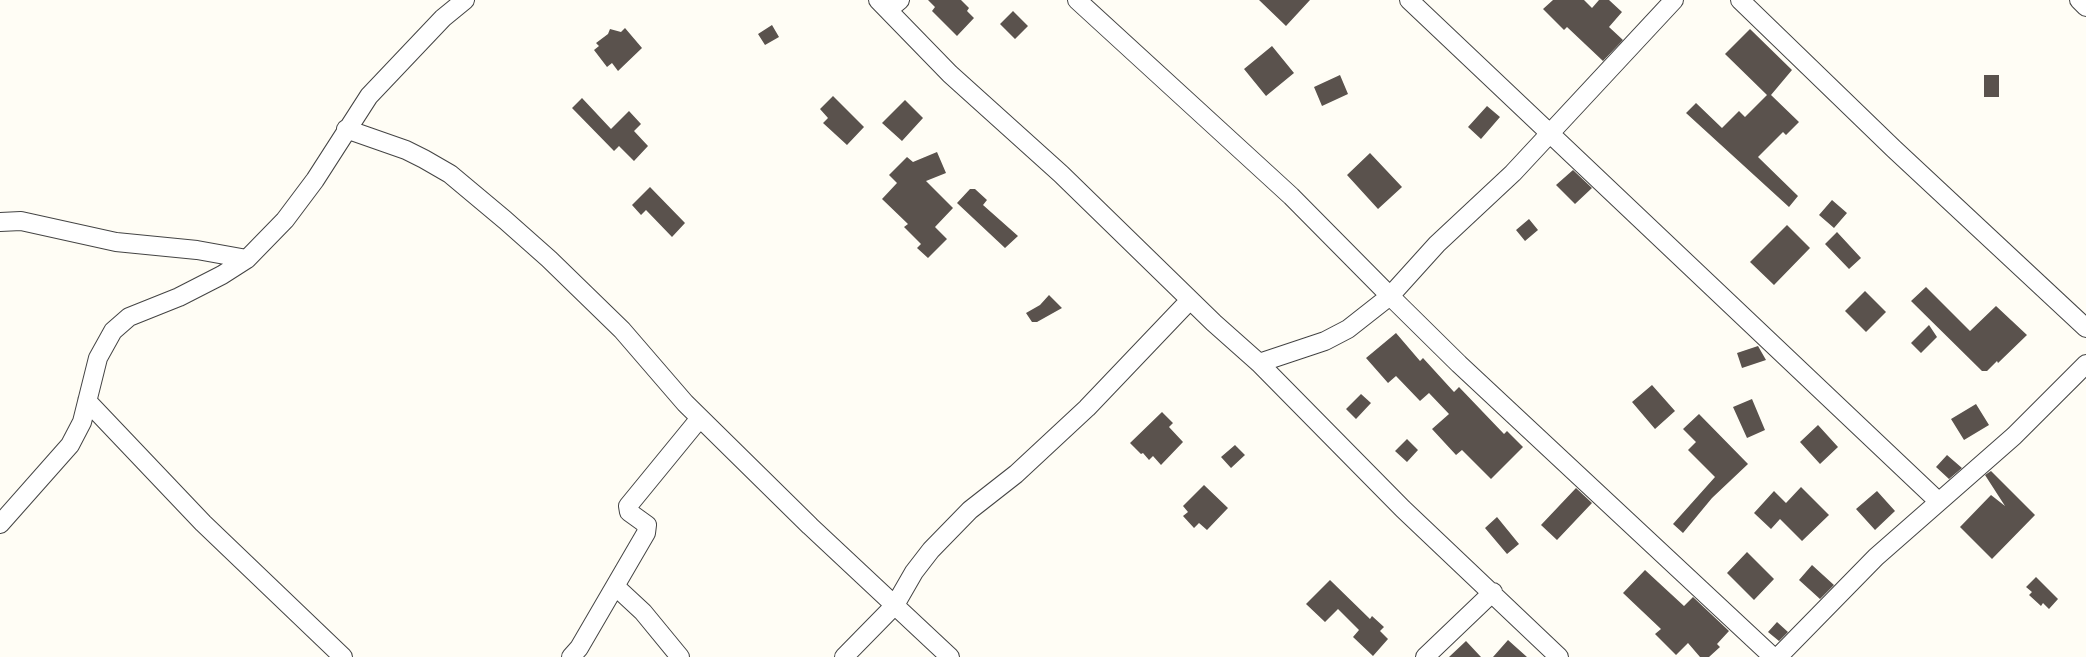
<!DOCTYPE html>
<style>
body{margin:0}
canvas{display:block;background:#fffdf5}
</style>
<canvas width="2086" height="657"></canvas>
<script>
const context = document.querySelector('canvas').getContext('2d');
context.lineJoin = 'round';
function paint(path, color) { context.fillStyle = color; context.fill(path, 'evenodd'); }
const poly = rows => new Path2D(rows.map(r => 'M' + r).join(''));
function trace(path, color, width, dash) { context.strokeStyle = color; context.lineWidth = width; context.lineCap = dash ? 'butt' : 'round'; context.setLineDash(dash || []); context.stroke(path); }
const building = poly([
 [928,0,961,0,969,8,967,11,974,18,957,36,932,11,935,7],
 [1259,0,1310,0,1286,26],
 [1553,0,1584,0,1592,8,1599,0,1609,0,1622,12,1609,27,1623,40,1603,61,1567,27,1564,30,1543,9],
 [1013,11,1028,26,1015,39,1000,24],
 [772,25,779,37,765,45,758,34],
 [625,28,642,48,618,71,612,63,607,67,594,50,599,46,596,43,608,34,610,29,621,32],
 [1750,29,1792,70,1771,95,1799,122,1786,135,1783,132,1758,157,1798,196,1789,207,1686,113,1696,103,1722,128,1739,111,1745,117,1767,95,1725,54],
 [1272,46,1294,73,1266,96,1244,69],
 [1340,75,1348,94,1322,106,1314,87],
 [1984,75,1999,75,1999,97,1984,97],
 [833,96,864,127,847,145,823,123,828,118,820,109],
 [582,98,611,129,629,111,641,124,634,131,648,146,634,161,619,146,614,151,572,108],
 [905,100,923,118,902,141,882,123],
 [1487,106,1500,117,1481,139,1468,127],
 [937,152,946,173,926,181,953,208,935,227,947,239,928,258,917,248,921,244,904,227,908,224,882,199,897,183,889,175,907,157,913,162],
 [1370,153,1402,187,1378,209,1347,175],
 [1573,170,1592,188,1575,204,1556,185],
 [650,187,685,223,672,237,646,210,641,215,632,205],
 [970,189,975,189,987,200,983,205,1018,236,1005,248,957,203],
 [1832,200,1847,213,1834,228,1819,215],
 [1529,219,1538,230,1525,241,1516,230],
 [1787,225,1810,248,1774,285,1750,262],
 [1837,232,1861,258,1849,269,1825,244],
 [1926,287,1970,331,1996,306,2027,335,1998,363,1997,361,1987,371,1982,371,1911,301],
 [1865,291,1886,312,1866,332,1845,311],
 [1049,295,1062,308,1037,322,1032,322,1026,313,1040,305],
 [1929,325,1937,337,1921,353,1911,343],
 [1396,333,1420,361,1423,358,1454,392,1459,387,1504,434,1507,431,1523,447,1491,479,1462,450,1456,455,1432,429,1449,414,1429,393,1420,401,1396,376,1388,383,1366,358],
 [1758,346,1766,360,1742,368,1737,353],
 [1652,385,1675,411,1655,429,1632,402],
 [1361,394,1371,403,1356,419,1346,409],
 [1752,399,1765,430,1747,438,1733,407],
 [1976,404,1989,425,1964,440,1951,419],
 [1162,412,1173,423,1169,427,1183,442,1161,465,1153,456,1149,460,1143,453,1141,454,1130,443],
 [1699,414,1748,464,1712,498,1683,533,1673,524,1715,477,1688,450,1696,442,1683,429],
 [1818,425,1838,447,1820,464,1800,442],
 [1407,439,1418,450,1407,462,1395,451],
 [1235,445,1245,455,1231,468,1221,457],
 [1947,455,1962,468,1949,479,1936,467],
 [1991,471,2035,515,1992,559,1960,527,1991,495,2005,506,1985,475],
 [1204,485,1228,508,1207,530,1199,523,1194,528,1183,516,1188,512,1183,506],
 [1801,487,1829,515,1802,541,1780,519,1771,529,1754,513,1774,491,1786,503],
 [1576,488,1592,503,1557,540,1541,525],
 [1877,491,1895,511,1875,530,1856,509],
 [1497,517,1519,544,1507,554,1485,528],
 [1747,552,1774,579,1754,600,1727,573],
 [1812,565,1834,585,1820,599,1799,580],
 [1645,570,1684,606,1693,597,1729,631,1717,644,1720,647,1709,657,1700,657,1688,643,1676,655,1655,634,1661,629,1623,593],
 [2036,577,2058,599,2049,609,2043,603,2041,606,2029,595,2032,592,2026,587],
 [1330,580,1370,619,1372,616,1384,627,1380,631,1388,639,1373,656,1353,637,1359,630,1338,609,1325,622,1306,604],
 [1777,622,1788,632,1779,641,1768,632],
 [1508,640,1527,657,1493,657],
 [1466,641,1481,657,1449,657]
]);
const minor = poly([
 [878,0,950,74,1061,174,1214,323,1259,363,1403,509,1559,657],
 [1077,0,1291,196,1390,296,1437,244,1513,173,1674,0],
 [1409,0,1938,501],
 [1740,0,1894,149,2086,328],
 [2079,0,2086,7],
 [888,10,900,0],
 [346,129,406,150,424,159,450,174,505,220,549,259,622,330,685,403,810,526,950,657],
 [0,222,21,221,116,242,197,250,247,259],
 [1259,363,1325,341,1348,329,1390,296,1459,364,1773,657],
 [87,401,203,523,343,657],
 [0,524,70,445,82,422,98,358,113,331,129,317,179,297,222,275,247,259,285,220,315,180,369,96,443,18,465,0],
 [615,586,643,612,680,657],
 [571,657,579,648,646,533,647,525,629,512,628,506,700,418],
 [844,657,895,605,914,572,931,550,970,510,1016,474,1087,408,1190,300],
 [1425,657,1493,592],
 [1778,657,1876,557,2014,436,2086,364]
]);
paint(building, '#5a524d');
trace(minor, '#444', 20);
trace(minor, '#fff', 18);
</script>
